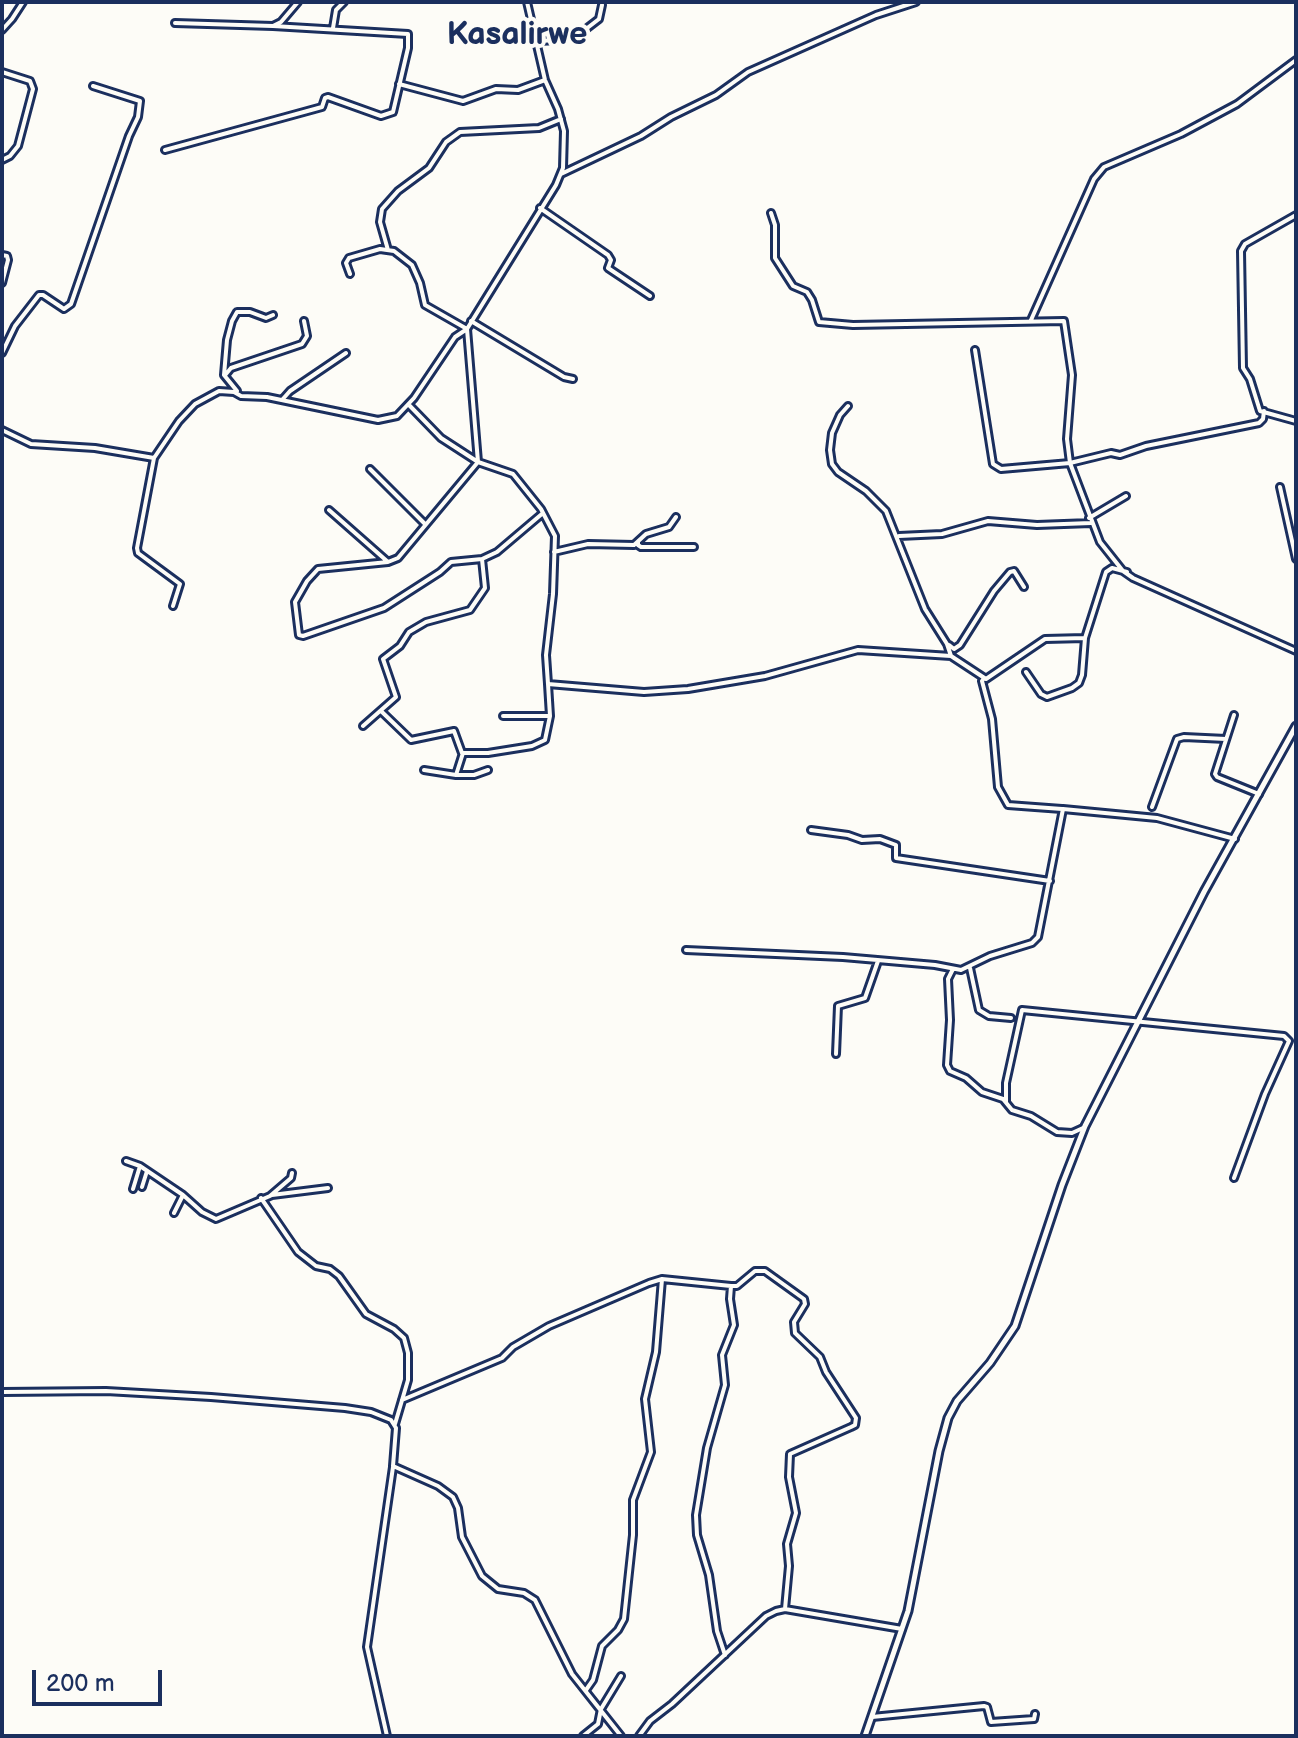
<!DOCTYPE html>
<style>
body{margin:0}
#map{position:relative;width:1298px;height:1738px;overflow:hidden;background:#fdfcf7;font-family:"Balsamiq Sans",sans-serif}
canvas{display:block}
.frame{position:absolute;inset:0;border:4px solid #1b2f5e;pointer-events:none}
.scale{position:absolute;left:32px;top:1670px;width:130px;height:36px;box-sizing:border-box;border:4px solid #1b2f5e;border-top:0;padding-left:10px;font-size:24px;line-height:28px;white-space:nowrap;color:#1b2f5e;-webkit-text-stroke:6px #fdfcf7;paint-order:stroke}
</style>
<div id="map">
<canvas width="1298" height="1738"></canvas>
<div class="frame"></div>
<div class="scale">200 m</div>
</div>
<script>
const context = document.querySelector('canvas').getContext('2d');
context.lineJoin = 'round';
const poly = rows => new Path2D(rows.map(r => 'M' + r).join(''));
function trace(path, color, width, dash) { context.strokeStyle = color; context.lineWidth = width; context.lineCap = dash ? 'butt' : 'round'; context.setLineDash(dash || []); context.stroke(path); }
function label(font, color, halo, rows, align = 'center') {
  context.font = font + ' "Balsamiq Sans",sans-serif'; context.lineWidth = 8; context.setLineDash([]); context.textBaseline = 'middle'; context.strokeStyle = halo; context.fillStyle = color; for (const [text, x, y, turn = 0] of rows) {
    context.save(); context.translate(x, y); context.rotate((+turn || 0) * Math.PI / 180); context.textAlign = isNaN(turn) ? turn : align; if (halo) context.strokeText(text, 0, 0); context.fillText(text, 0, 0); context.restore();
  }
}
const street = poly([
 [175,23,273,26,281,22,298,2],
 [333,28,336,10,344,2],
 [2,30,12,19,23,2],
 [537,41,560,40,586,29,599,19,602,5],
 [2,72,30,81,33,89,18,146,10,156,2,160],
 [399,84,463,101,496,89,518,90,545,80],
 [165,150,322,107,325,98,328,97,381,116,393,112,408,48,408,34,273,26],
 [561,174,641,136,671,117,716,95,748,72,876,15,916,2],
 [540,208,608,255,611,260,608,268,650,296],
 [771,213,775,225,775,258,793,286,807,292,812,300,819,322,853,325,1064,321,1072,375,1067,439,1070,463,1100,542,1123,571,1133,578,1296,651],
 [1296,215,1245,244,1241,251,1243,368,1250,379,1260,411,1296,421],
 [388,250,380,222,382,209,398,191,429,168,446,142,460,132,539,128,561,119],
 [2,255,7,256,8,260,2,283],
 [350,274,346,263,349,258,380,249,394,251,412,265,420,283,425,305,467,329,478,462,513,474,541,509,555,536,553,594,546,655,548,684,644,692,688,689,765,676,858,650,951,656,986,679,1045,639,1085,638,1106,572,1112,568,1127,572],
 [1031,320,1094,179,1104,167,1181,134,1237,104,1296,60],
 [471,321,564,377,573,379],
 [975,350,993,464,1001,469,1070,463,1111,453,1120,455,1146,446,1259,423,1263,419,1264,411],
 [2,353,15,326,39,295,43,295,64,309,71,304,129,136,138,117,140,101,93,86],
 [226,374,231,368,302,344,307,336,304,321],
 [237,391,224,375,227,340,232,321,237,312,250,312,266,318,273,315],
 [282,400,290,391,346,353],
 [409,405,441,438,478,462,398,558,388,562,318,569,307,581,295,602,299,635,303,636,384,608,440,572,451,562,482,559],
 [848,406,840,415,832,433,830,450,832,464,838,472,866,491,886,511,925,609,947,644,951,656],
 [2,430,31,444,95,448,154,458],
 [370,469,425,524],
 [1280,487,1296,559],
 [329,510,388,562],
 [1089,518,1126,496],
 [899,536,942,534,988,521,1037,525,1091,523],
 [638,542,638,545,641,547,694,547],
 [554,552,588,544,634,545,646,534,669,527,676,517],
 [173,606,180,584,138,553,137,548,154,458,179,421,195,404,219,391,234,392,241,396,267,397,378,420,397,416,414,398,455,337,467,329,556,185,563,168,564,131,558,109,545,80,527,2],
 [949,645,954,649,960,645,994,591,1010,572,1014,571,1024,587],
 [1026,672,1041,694,1047,697,1072,688,1079,683,1082,675,1085,638],
 [984,678,982,681,992,719,998,787,1008,805,1062,809],
 [381,711,411,740,454,731,462,753],
 [1234,715,1215,774,1217,777,1259,794],
 [503,716,550,716],
 [363,726,396,697,383,659,400,646,409,632,426,622,470,610,485,588,482,559,497,552,543,513],
 [424,770,456,775,474,775,488,770],
 [456,775,463,753,488,753,532,746,545,740,550,716,548,684],
 [1152,807,1177,739,1184,737,1226,739],
 [811,830,848,835,862,840,880,839,896,845,896,858,1050,881],
 [686,950,843,957,935,965,961,970,990,956,1032,943,1038,937,1063,809,1157,818,1235,839],
 [970,968,979,1010,989,1016,1011,1018],
 [953,969,948,979,950,1020,947,1065,950,1071,966,1078,982,1092,1003,1099,1012,1110,1031,1116,1057,1132,1072,1133,1083,1128],
 [836,1054,838,1006,865,998,878,961],
 [1006,1102,1006,1083,1022,1010,1284,1036,1289,1041,1265,1094,1234,1178],
 [126,1161,140,1166,183,1195,202,1212,216,1219,270,1196,291,1178,292,1173],
 [142,1187,147,1171],
 [133,1189,140,1166],
 [272,1195,328,1188],
 [261,1198,298,1252,316,1266,330,1269,339,1276,366,1314,394,1329,404,1338,408,1353,408,1380,395,1424],
 [174,1213,183,1195],
 [731,1286,737,1286,755,1271,765,1271,804,1299,805,1304,794,1322,795,1333,820,1357,826,1372,856,1418,855,1425,851,1427,790,1454,789,1477,796,1513,787,1544,789,1566,785,1609],
 [2,1392,106,1391,211,1397,345,1408,371,1412,391,1420,396,1428,393,1466,438,1486,453,1497,458,1508,462,1537,482,1576,498,1589,524,1593,535,1600,572,1674,621,1736],
 [402,1400,502,1358,513,1347,549,1326,649,1283,662,1279,731,1286,730,1299,734,1325,722,1355,725,1385,707,1448,696,1515,697,1535,709,1575,717,1631,725,1655],
 [586,1690,593,1680,602,1646,618,1630,624,1619,633,1535,633,1500,651,1452,645,1399,656,1352,662,1279],
 [872,1717,984,1706,987,1707,991,1722,1034,1719,1035,1714],
 [387,1736,367,1647,393,1467],
 [583,1736,598,1724,601,1709,621,1676],
 [639,1736,650,1721,672,1704,766,1616,776,1611,785,1609,902,1629]
]);
const secondary = poly([
 [865,1736,908,1611,939,1451,948,1418,957,1401,990,1363,1015,1326,1062,1185,1085,1126,1204,892,1296,726]
]);
const quarterNames = [
 ["Kasalirwe",517,36]
];
trace(street, '#1b2f5e', 10);
trace(secondary, '#1b2f5e', 11);
trace(street, '#fdfcf7', 4);
trace(secondary, '#fdfcf7', 5);
label('bold 32px', '#1b2f5e', '#fdfcf7', quarterNames);
</script>
